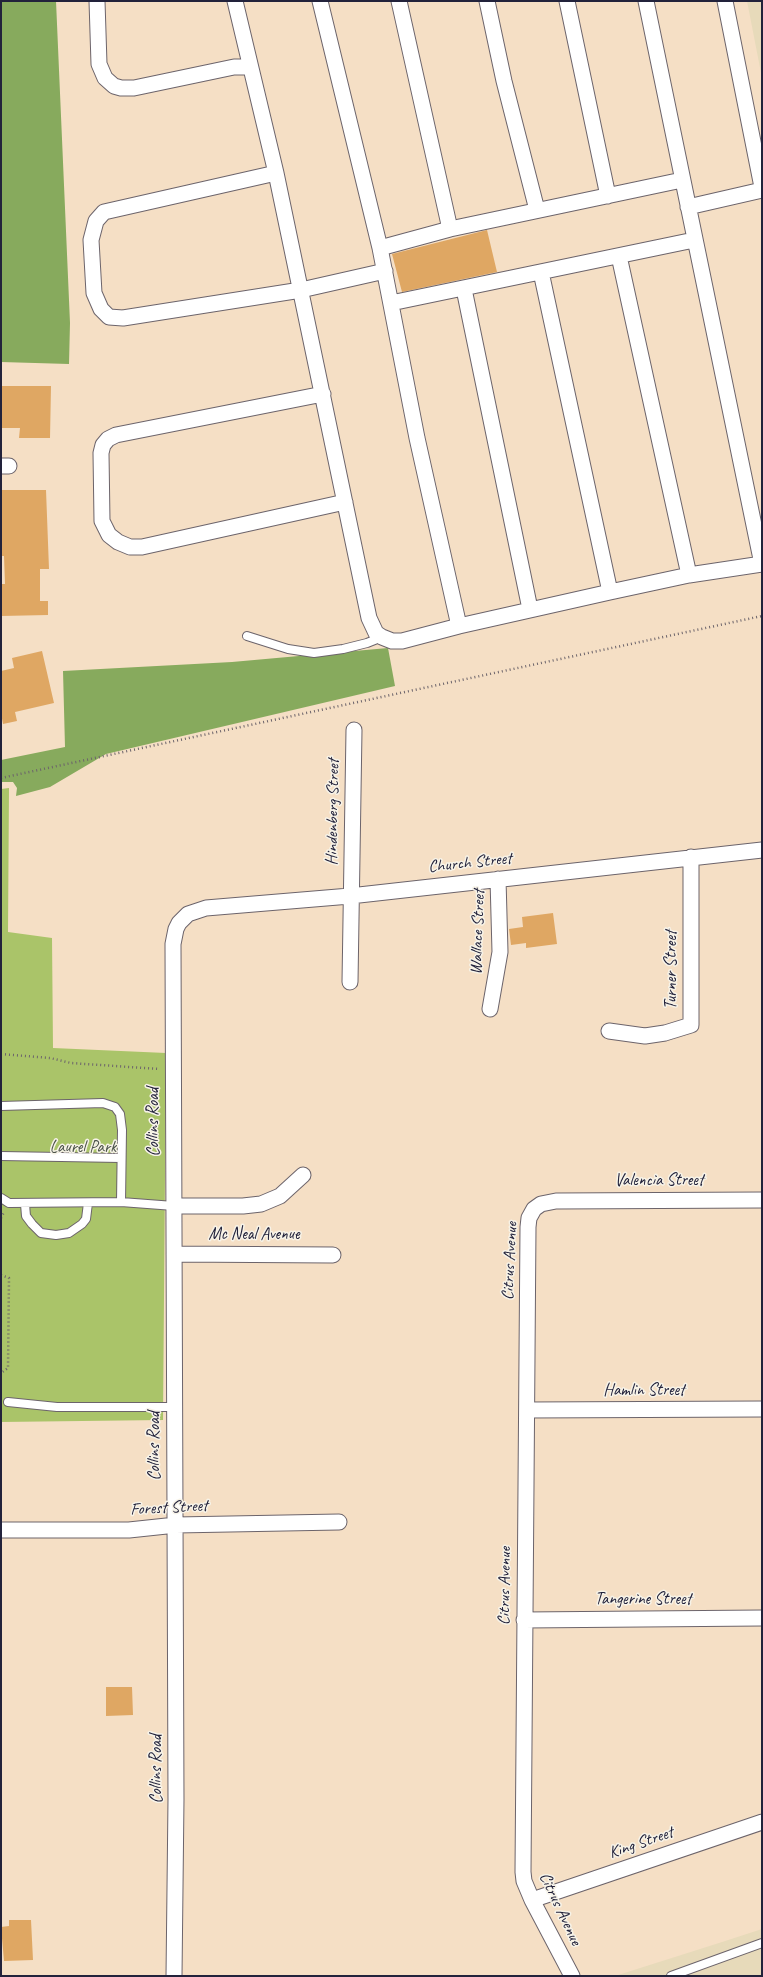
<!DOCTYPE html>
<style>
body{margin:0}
#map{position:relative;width:763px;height:1977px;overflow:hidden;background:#f5dfc5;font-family:Caveat,sans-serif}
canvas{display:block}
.frame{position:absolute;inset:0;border:2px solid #22223b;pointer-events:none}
</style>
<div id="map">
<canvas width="763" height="1977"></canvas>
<div class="frame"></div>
</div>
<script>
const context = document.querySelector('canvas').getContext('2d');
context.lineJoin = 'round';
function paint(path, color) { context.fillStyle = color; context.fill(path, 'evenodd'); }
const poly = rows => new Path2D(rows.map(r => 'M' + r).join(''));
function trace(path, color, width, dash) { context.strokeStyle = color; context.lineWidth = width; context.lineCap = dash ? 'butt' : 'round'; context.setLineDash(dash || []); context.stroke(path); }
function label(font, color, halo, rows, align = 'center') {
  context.font = font + ' Caveat,sans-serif'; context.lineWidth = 3; context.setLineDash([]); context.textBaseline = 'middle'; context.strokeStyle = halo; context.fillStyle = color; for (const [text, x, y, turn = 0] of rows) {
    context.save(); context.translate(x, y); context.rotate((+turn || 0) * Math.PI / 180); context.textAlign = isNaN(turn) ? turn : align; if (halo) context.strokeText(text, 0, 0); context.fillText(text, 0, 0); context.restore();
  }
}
const built = poly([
 [747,1,762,1,762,78],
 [762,1929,762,1976,615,1976,719,1943]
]);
const green = poly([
 [9,788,8,932,52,938,53,1048,166,1053,163,1420,1,1422,1,789]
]);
const forest = poly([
 [1,1,56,1,70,323,69,364,1,362],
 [388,648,395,686,106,754,50,787,16,796,17,788,13,782,1,782,1,760,65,747,63,671,232,662]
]);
const building = poly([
 [487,230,497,272,402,292,392,254],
 [1,386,51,386,50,438,19,438,20,428,1,428],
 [1,490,46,490,49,569,40,569,40,601,48,601,48,615,1,616,1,584,5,584,4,556,1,556],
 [42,651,54,703,15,712,17,721,3,724,1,713,1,671,14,668,12,658],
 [553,913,557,944,526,948,526,943,511,945,509,929,523,927,522,917],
 [106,1687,132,1687,133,1715,106,1716],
 [9,1920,31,1920,33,1960,4,1961,1,1927,9,1926]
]);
const path = poly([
 [1,778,762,616],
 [1,1054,50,1058,71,1063,159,1069],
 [1,1218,4,1212],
 [1,1275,9,1278,8,1368,1,1373]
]);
const service = poly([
 [247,636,288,649,314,653,343,649,367,643,382,637],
 [1,1106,103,1103,115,1107,120,1114,122,1130,121,1202],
 [1,1156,121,1158],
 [1,1198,9,1203,121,1202,174,1206],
 [25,1204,26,1216,32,1224,41,1233,56,1235,69,1233,82,1224,86,1219,88,1203],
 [8,1402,57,1407,174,1407],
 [671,1976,762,1943]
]);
const minor = poly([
 [97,1,99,64,105,78,114,86,121,88,134,88,234,67,250,67],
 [235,1,276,173,369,618,376,633,382,637,392,641,402,641,459,626,610,592,689,575,762,564,646,1],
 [320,1,380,248,417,438,459,626],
 [399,1,450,229],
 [487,1,504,81,537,210],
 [567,1,608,196],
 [725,1,762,187],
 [276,173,104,212,96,221,91,240,94,293,101,309,109,317,123,318,301,290,385,271],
 [688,207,762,190],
 [380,248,450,229,682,180],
 [619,256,689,575],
 [541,272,610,592],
 [464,289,530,609],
 [391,303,694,240],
 [323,394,116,435,108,439,103,445,101,453,102,521,109,535,118,542,130,547,142,547,345,502],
 [1,466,9,466],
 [350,982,354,730],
 [490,1009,500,952,498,879],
 [609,1031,645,1036,665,1033,691,1025,691,857],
 [174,1206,243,1206,261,1204,280,1196,303,1175],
 [174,1254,333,1255],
 [527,1410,762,1409],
 [1,1530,129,1530,176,1525,339,1522],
 [524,1620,762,1618],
 [532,1900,762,1822],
 [174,1976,176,1799,173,944,176,929,179,923,188,914,206,908,350,896,762,850],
 [572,1976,532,1900,524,1881,523,1872,528,1227,529,1218,534,1209,541,1204,556,1201,762,1200]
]);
const streetNames = [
 ["Hindenberg Street",333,812,-89],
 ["Church Street",470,863,-6],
 ["Wallace Street",478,932,-88],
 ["Turner Street",672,970,-90],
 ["Collins Road",154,1122,-90],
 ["Valencia Street",659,1181],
 ["Mc Neal Avenue",254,1235],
 ["Citrus Avenue",510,1261,-87],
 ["Hamlin Street",644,1391],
 ["Collins Road",155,1446,-90],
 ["Forest Street",169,1508,-3],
 ["Citrus Avenue",505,1586,-89],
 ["Tangerine Street",643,1600],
 ["Collins Road",157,1769,-90],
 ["King Street",641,1843,-19],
 ["Citrus Avenue",560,1909,65]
];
const parkNames = [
 ["Laurel Park",83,1148]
];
paint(built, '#e7daba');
paint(green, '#aac469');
paint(forest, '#87aa5d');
paint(building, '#dfa763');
trace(service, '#6c646b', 10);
trace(minor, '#6c646b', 17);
trace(path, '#6c646b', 2.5, [1, 3]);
trace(service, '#fff', 8);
trace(minor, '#fff', 15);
label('17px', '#22223b', '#f7f3e8', streetNames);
label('17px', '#4b5349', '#f7f3e8', parkNames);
</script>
